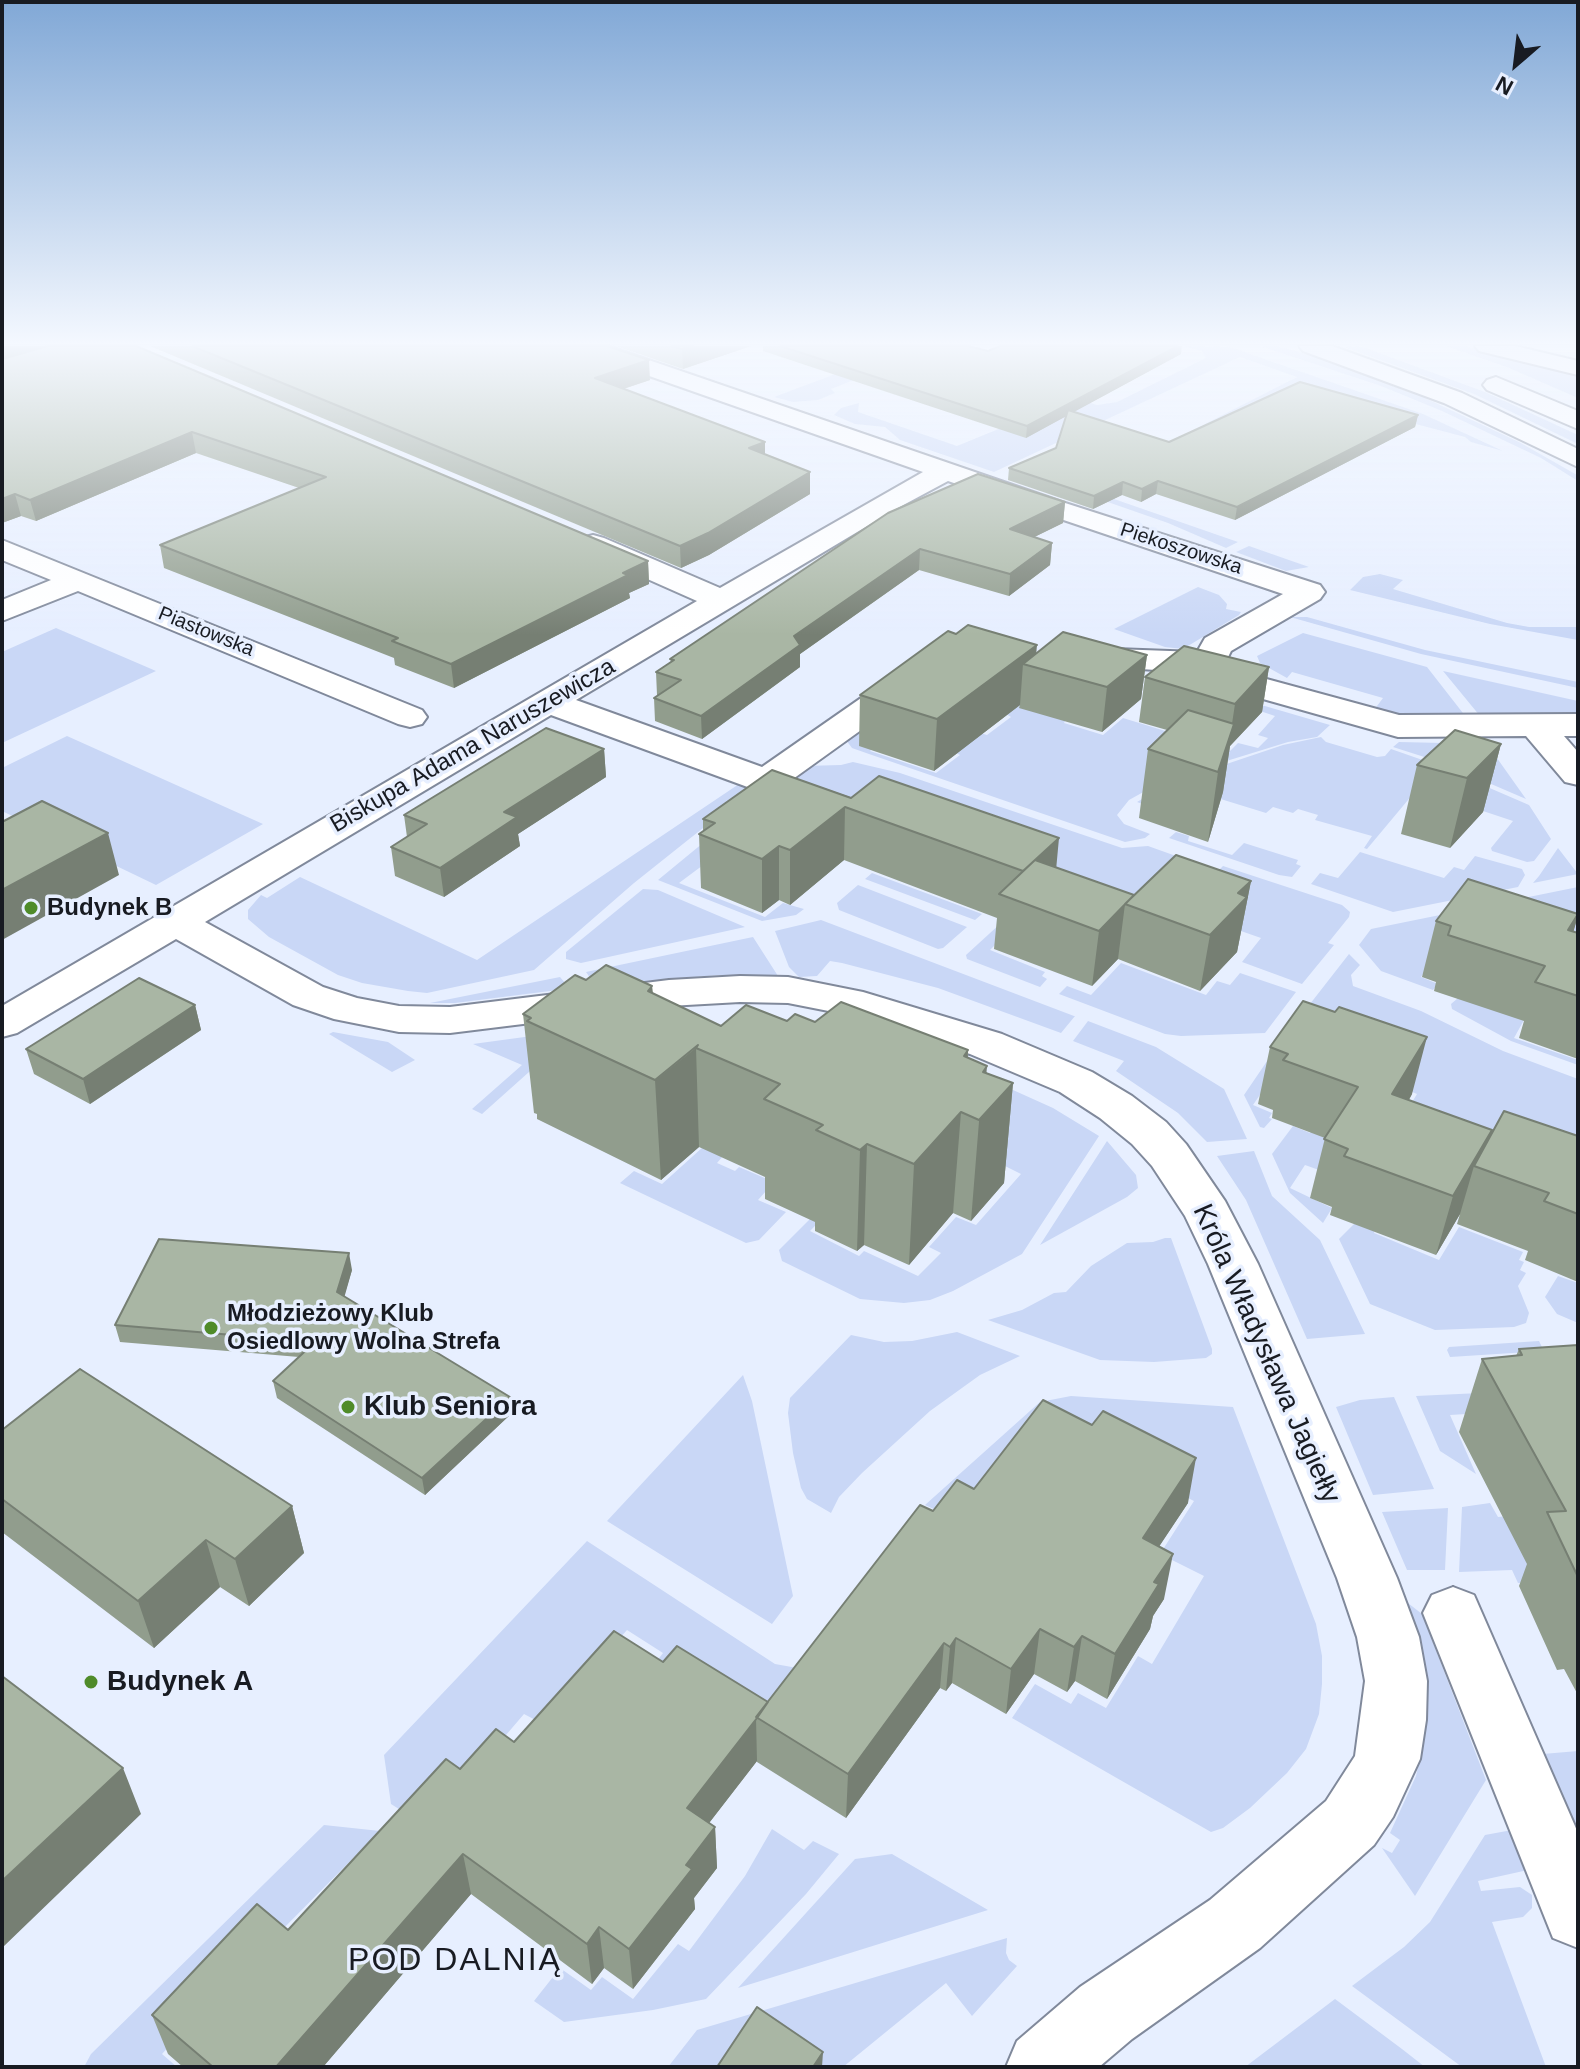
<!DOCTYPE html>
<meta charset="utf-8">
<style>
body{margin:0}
#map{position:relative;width:1580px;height:2069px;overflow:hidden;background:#e7efff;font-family:Arial,sans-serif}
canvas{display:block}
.frame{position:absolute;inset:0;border:4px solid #181b22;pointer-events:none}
.north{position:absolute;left:1476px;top:24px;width:80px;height:80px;-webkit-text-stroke:6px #e7efff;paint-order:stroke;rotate:208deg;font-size:22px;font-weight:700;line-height:32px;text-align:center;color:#181b22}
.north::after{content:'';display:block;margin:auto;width:28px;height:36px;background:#181b22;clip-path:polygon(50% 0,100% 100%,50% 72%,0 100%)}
</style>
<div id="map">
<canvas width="1580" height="2069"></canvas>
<div class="frame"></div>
<div class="north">N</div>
</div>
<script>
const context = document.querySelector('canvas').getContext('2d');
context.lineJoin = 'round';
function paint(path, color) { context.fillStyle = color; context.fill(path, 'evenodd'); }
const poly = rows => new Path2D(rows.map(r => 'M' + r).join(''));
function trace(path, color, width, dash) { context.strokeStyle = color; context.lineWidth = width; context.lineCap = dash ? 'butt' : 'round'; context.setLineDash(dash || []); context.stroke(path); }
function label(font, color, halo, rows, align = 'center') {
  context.font = font + ' Arial,sans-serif'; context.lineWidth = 7; context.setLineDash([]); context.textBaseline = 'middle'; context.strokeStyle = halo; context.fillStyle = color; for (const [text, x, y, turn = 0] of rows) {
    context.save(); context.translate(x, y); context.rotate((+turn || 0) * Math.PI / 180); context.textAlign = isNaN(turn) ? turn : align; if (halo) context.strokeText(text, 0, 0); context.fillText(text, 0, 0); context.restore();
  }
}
const green = poly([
 [910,346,942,346,831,389,835,393,818,400,793,402,774,397],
 [1183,346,1230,347,1423,414,1503,451,1471,442,1465,437,1298,393,1091,491,1238,542,1226,548,1168,523,1102,500,1063,492,1154,450,1297,377,1240,357,994,472,900,440,885,427,855,424,834,415,841,408,859,403,858,412,957,446,1074,398,1097,405,1117,402,1206,358,1202,351],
 [1260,346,1276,346,1307,354,1425,398,1519,442,1577,475,1578,481,1541,458,1442,411,1381,386],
 [1342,346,1363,347,1485,392,1578,435,1578,444,1474,394],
 [1446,346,1466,346,1578,374,1578,398,1509,368],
 [1249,546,1309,567,1286,571,1236,552],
 [1380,574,1403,580,1393,589,1507,623,1529,627,1578,627,1578,640,1490,624,1350,590,1363,577],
 [1198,587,1219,595,1227,604,1226,609,1241,612,1239,615,1183,649,1165,647,1114,629],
 [1290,617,1307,617,1425,650,1578,682,1578,688,1421,654],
 [56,628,156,671,2,743,2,652],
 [1303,633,1427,667,1466,717,1408,717,1374,710,1383,698,1292,672,1287,678,1260,663,1257,656],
 [1443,671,1578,701,1578,714,1480,716],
 [1234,697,1330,725,1317,737,1288,742,1165,780,1129,800,1117,815,1124,824,1150,834,1145,838,1125,842,869,754,852,748,846,740,862,723,882,740,870,751,936,773,960,755,954,752,977,732,987,735,1011,717,1006,714,1019,704,1066,719,1064,723,1103,735,1123,718,1230,751,1238,743,1258,748,1268,738,1258,735,1275,716,1224,699],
 [67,736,263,824,156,885,2,811,2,768],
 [1321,737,1326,742,1377,757,1385,756,1391,749,1434,764,1529,805,1551,839,1534,861,1527,862,1492,851,1491,848,1513,821,1468,806,1413,794,1367,849,1364,848,1372,836,1315,820,1318,815,1298,809,1293,813,1273,807,1266,813,1172,784,1148,806,1137,802,1168,784,1188,777,1283,745],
 [1399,742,1487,744,1526,799,1440,762,1393,747],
 [853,762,900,773,1122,848,1148,846,1218,871,1223,866,1342,905,1350,912,1349,917,1328,943,1334,945,1302,984,1242,962,1261,938,1169,906,1041,878,726,848,679,883,765,917,783,903,804,909,796,915,762,921,658,880,765,792,805,766,841,765],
 [739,784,752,789,634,883,534,970,427,993,408,991,362,983,338,975,269,937,248,919,248,910,261,895,267,898,300,877,477,960],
 [1176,832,1189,836,1188,841,1232,855,1244,843,1298,860,1296,864,1301,866,1292,877,1279,875,1169,838],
 [1558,848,1578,874,1533,883,1539,876],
 [1360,852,1444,878,1454,867,1464,870,1475,856,1522,869,1525,875,1518,887,1393,912,1311,884,1320,873,1338,878],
 [872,873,982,914,975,920,865,879],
 [858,885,967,927,943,948,938,949,839,910,837,903],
 [1578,887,1578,993,1440,950,1421,977,1438,984,1433,990,1381,971,1359,945,1371,929],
 [643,889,658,890,745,927,581,963,566,959,566,952],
 [821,920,1074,1016,1075,1016,1061,1033,938,988,842,963,830,961,817,976,799,977,789,967,775,931],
 [1001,923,1012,928,990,950,1045,972,1042,976,1047,979,1040,987,967,959,966,955],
 [753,937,778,976,721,975,595,985,586,972],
 [1349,954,1360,965,1351,975,1353,986,1421,1011,1503,1051,1578,1079,1578,1199,1383,1150,1417,1094,1391,1083,1276,1071,1253,1105,1272,1113,1269,1118,1272,1119,1264,1128,1260,1127,1244,1095,1278,1045],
 [1121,963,1206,995,1217,981,1230,985,1240,973,1296,992,1265,1033,1181,1036,1165,1034,1059,994,1067,986,1091,995],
 [560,977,566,984,558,990,455,1003,430,1003],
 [1464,993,1529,1011,1514,1038,1578,1060,1578,1065,1511,1041,1452,1009,1451,1004],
 [1088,1021,1156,1047,1224,1089,1247,1139,1207,1142,1178,1113,1116,1071,1124,1061,1073,1041],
 [576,1030,482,1114,472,1109,522,1065,473,1044],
 [333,1032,388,1042,415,1060,392,1072,329,1034],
 [993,1081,1053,1108,1099,1136,1022,1254,953,1291,930,1300,904,1303,860,1299,782,1261,779,1250,835,1194,842,1198,810,1231,859,1256,864,1251,918,1276,941,1253,929,1247,956,1217,976,1225,1021,1174,991,1159],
 [1293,1126,1310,1133,1315,1126,1342,1137,1319,1170,1305,1165,1290,1188,1332,1208,1323,1223,1290,1193,1272,1154],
 [1107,1141,1136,1175,1138,1188,1127,1197,1040,1245],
 [703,1147,723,1156,717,1163,735,1171,739,1167,774,1182,758,1200,786,1212,759,1240,746,1243,620,1183,634,1171,662,1184],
 [1254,1151,1272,1196,1320,1240,1365,1334,1307,1339,1246,1200,1217,1156],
 [1359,1219,1376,1226,1374,1233,1439,1260,1459,1227,1523,1252,1519,1260,1524,1262,1520,1270,1526,1273,1518,1286,1529,1313,1526,1323,1514,1327,1435,1330,1370,1304,1339,1239],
 [1165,1238,1171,1238,1212,1349,1212,1354,1206,1358,1154,1362,1100,1360,988,1320,1022,1310,1054,1293,1066,1292,1091,1266,1127,1243,1153,1242],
 [1558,1276,1578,1283,1578,1323,1557,1314,1545,1297],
 [957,1332,1020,1356,980,1375,930,1411,862,1473,839,1497,831,1513,807,1499,801,1488,793,1453,788,1413,790,1398,851,1335,884,1342,912,1341],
 [1539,1341,1544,1351,1450,1357,1447,1350,1449,1347],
 [743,1375,752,1401,793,1596,772,1624,607,1521],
 [1480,1393,1531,1410,1450,1415,1476,1474,1440,1451,1416,1396],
 [1071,1396,1233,1407,1316,1624,1322,1656,1322,1684,1319,1714,1306,1749,1287,1773,1250,1808,1223,1828,1211,1832,1012,1718,1035,1684,1071,1704,1078,1693,1106,1708,1138,1656,1152,1664,1204,1576,1160,1554,1194,1501,1092,1450,958,1520,925,1505,1040,1402],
 [1394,1397,1434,1489,1373,1495,1336,1407,1360,1400],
 [1490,1503,1498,1517,1578,1510,1578,1578,1518,1583,1512,1570,1459,1572,1462,1507],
 [1448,1508,1445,1570,1407,1570,1382,1512],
 [587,1541,775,1664,814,1671,775,1722,672,1670,657,1661,663,1653,627,1630,543,1724,524,1714,482,1763,423,1815,402,1811,391,1804,384,1755],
 [1399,1596,1422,1614,1486,1780,1415,1896,1382,1848,1392,1853,1400,1840,1390,1833,1416,1776,1424,1737,1424,1701],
 [1578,1751,1578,1863,1531,1755],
 [324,1825,380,1831,271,1941,267,1938,162,2054,177,2067,84,2067,91,2054],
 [772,1829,804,1850,813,1841,839,1854,806,1894,706,1999,653,2010,564,2022,534,2001,560,1968,591,1990,602,1977,633,1999,678,1944,689,1951,745,1876],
 [1512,1830,1528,1870,1478,1881,1481,1891,1520,1887,1532,1895,1532,1908,1523,1917,1492,1922,1546,2067,1462,2067,1352,1986,1404,1947,1430,1922,1485,1835],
 [892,1854,988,1910,738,1988,855,1859],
 [1007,1938,1006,1953,1009,1960,1017,1966,972,2016,946,1983,843,2067,668,2067,697,2030],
 [1335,1999,1402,2049,1425,2067,1245,2067]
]);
const minor = poly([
 [574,346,608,346,1062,502,1320,585,1325,592,1320,599,1231,651,1228,657,1232,664,1248,674,1399,715,1578,714,1578,736,1564,736,1578,752,1578,785,1565,782,1526,736,1398,737,1224,688,1204,673,1076,665,1071,658,1076,651,1088,648,1197,652,1205,638,1283,594,948,481,894,510,576,700,762,767,897,673,909,670,921,673,926,680,921,687,779,789,766,792,753,789,551,715,205,922,323,987,357,998,399,1006,450,1007,669,980,740,976,788,977,863,992,1002,1034,1092,1072,1132,1096,1166,1122,1186,1144,1225,1201,1258,1264,1397,1578,1419,1637,1427,1681,1426,1720,1420,1759,1393,1817,1374,1845,1260,1948,1132,2039,1099,2067,1006,2067,1017,2041,1080,1987,1210,1900,1326,1801,1355,1756,1365,1681,1357,1637,1337,1578,1208,1264,1185,1216,1152,1166,1132,1144,1100,1118,1060,1092,970,1054,854,1016,788,1003,740,1002,669,1006,450,1033,399,1032,334,1019,293,1005,176,939,17,1033,2,1037,2,1006,697,601,582,550,578,544,582,538,593,535,604,538,720,588,923,472,578,351,574,346],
 [1475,346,1515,346,1578,361,1578,375,1479,351,1475,346],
 [2,540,422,710,427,717,422,724,410,727,398,724,78,591,2,621,2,600,51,580,2,560,2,540],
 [1453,1587,1474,1595,1578,1833,1578,1948,1553,1938,1423,1613,1432,1595,1453,1587]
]);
const secondary = poly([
 [1299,346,1332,346,1462,393,1578,449,1578,467,1444,403,1303,351,1299,346],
 [1496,377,1578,411,1578,429,1487,390,1483,385,1487,380,1496,377]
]);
const wall = poly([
 [2,346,648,561,649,584,629,593,630,598,454,688,395,665,394,658,164,568,160,545,299,488,196,453,36,521,21,516,2,523],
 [150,346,607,346,650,380,623,389,765,442,765,455,810,472,810,494,709,555,681,568],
 [616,346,751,346,683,369],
 [763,346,968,346,988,351,1181,354,1073,412,1169,442,1418,415,1415,427,1235,520,1156,494,1141,502,1122,495,1093,509,1008,480,1009,468,1056,448,1066,416,1026,438,763,351],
 [1065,502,1063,523,1034,537,1052,543,1050,565,1009,596,919,570,800,654,800,667,702,739,655,721,654,698,658,695,657,695,656,672,671,662,670,659,888,513],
 [1036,653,1147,655,1141,699,1102,732,1019,708,1020,705,934,771,859,746,860,695],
 [1269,667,1262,712,1230,746,1223,792,1208,842,1139,818,1148,749,1167,730,1139,722,1145,677],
 [1501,744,1483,812,1450,848,1401,834,1417,765],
 [604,749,606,777,518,834,520,846,444,897,395,876,391,847,407,837,404,815],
 [772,770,1134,895,1251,881,1237,952,1200,991,1118,959,1092,986,994,949,997,918,844,860,790,905,779,900,762,913,701,888,699,834,703,831,703,819],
 [1578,916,1573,932,1578,933,1578,1059,1519,1038,1524,1021,1434,991,1436,982,1422,977,1436,921],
 [586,980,652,986,653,993,721,1026,787,1021,815,1022,968,1050,968,1058,987,1073,1013,1083,1004,1183,971,1221,953,1213,909,1265,864,1245,857,1251,815,1231,815,1222,765,1199,765,1177,699,1147,661,1180,537,1119,537,1114,534,1113,523,1014],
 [195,1005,201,1030,90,1104,34,1074,26,1049],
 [1270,1047,1412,1094,1409,1100,1492,1130,1491,1135,1578,1136,1578,1282,1525,1260,1528,1251,1457,1224,1460,1214,1436,1255,1330,1215,1332,1207,1310,1198,1325,1138,1272,1118,1273,1110,1258,1104],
 [352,1270,344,1296,512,1413,425,1495,277,1398,273,1381,299,1357,120,1342,115,1325],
 [1578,1345,1578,1695,1564,1669,1557,1670,1519,1586,1527,1564,1459,1432,1482,1359,1516,1356,1519,1349],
 [2,1430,292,1506,304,1553,249,1606,220,1587,154,1648,2,1532],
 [974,1489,1188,1503,1159,1546,1164,1599,1153,1616,1150,1629,1107,1699,1075,1681,1067,1692,1034,1674,1006,1714,952,1683,946,1691,940,1688,846,1818,757,1762,757,1761,709,1823,715,1827,717,1868,694,1898,695,1909,633,1989,604,1968,592,1984,471,1894,323,2067,183,2067,168,2054,152,2015,288,1930,460,1769,514,1742,663,1662,768,1702,933,1511]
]);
const shadedWall = poly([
 [2,346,49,346,2,360],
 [693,346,751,346,683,369,682,349],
 [1178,346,1182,346,1181,354,1026,438,1027,426],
 [649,360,650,380,596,398,595,378],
 [1418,415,1415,427,1235,520,1237,507],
 [192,432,196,453,36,521,30,500],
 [765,442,765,463,749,448],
 [810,472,810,494,709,555,681,568,680,546],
 [1158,481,1156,494,1141,502,1142,489],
 [1123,482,1122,495,1093,509,1094,496],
 [15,494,21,516,2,523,2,499],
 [1065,502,1063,523,1008,550,1010,529],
 [1052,543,1050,565,1009,596,1010,574],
 [920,549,919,570,800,654,800,667,702,739,701,716,794,636],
 [648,561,649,584,629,593,630,598,454,688,451,664,623,573],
 [1037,645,1035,667,1023,664,1020,705,934,771,937,719],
 [1147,655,1141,699,1102,732,1107,687],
 [1269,667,1262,712,1230,746,1223,792,1208,842,1218,772,1230,737,1235,704],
 [1501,744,1483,812,1450,848,1467,778],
 [604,749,606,777,518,834,520,846,444,897,440,868,504,812],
 [845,807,844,860,790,905,790,850],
 [108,833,119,875,2,940,2,890],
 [1059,838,1054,892,1023,871],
 [779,846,779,900,762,913,762,859],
 [1251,881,1237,952,1200,991,1210,935,1238,893],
 [1125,904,1118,959,1092,986,1099,931],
 [1578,916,1562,970,1568,930],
 [652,986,657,1079,696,1048,699,1147,661,1180,655,1080,648,991],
 [195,1005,201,1030,90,1104,83,1079],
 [1427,1037,1412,1094,1378,1152,1392,1094],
 [968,1050,964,1114,961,1112,953,1213,909,1265,914,1164,964,1056],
 [987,1066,983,1116,1013,1083,1004,1183,971,1221,983,1072],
 [1492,1130,1481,1168,1474,1166,1460,1214,1436,1255,1453,1196],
 [867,1144,864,1245,857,1251,860,1150],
 [349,1253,352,1270,341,1309,337,1292],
 [510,1397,512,1413,425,1495,422,1478],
 [1196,1458,1188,1503,1135,1583,1143,1538],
 [292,1506,304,1553,249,1606,235,1559],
 [206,1540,220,1587,154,1648,138,1601],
 [1173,1554,1164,1599,1153,1616,1150,1629,1107,1699,1115,1654,1154,1582],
 [1040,1629,1034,1674,1006,1714,1011,1669],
 [1082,1636,1075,1681,1067,1692,1074,1647],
 [956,1638,952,1683,946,1691,950,1647],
 [944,1643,940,1688,846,1818,848,1774],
 [756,1719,757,1761,689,1849,687,1808],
 [123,1768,141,1814,2,1948,2,1881],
 [715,1827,717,1868,694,1898,695,1909,633,1989,629,1949,686,1865],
 [463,1854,471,1894,323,2067,276,2067],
 [599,1927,604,1968,592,1984,587,1944],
 [823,2052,822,2067,813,2067]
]);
const building = poly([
 [48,346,136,346,648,561,623,573,628,575,451,664,392,641,398,638,160,545,326,477,192,432,30,500,15,494,2,499,2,359,48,346],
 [192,346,607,346,649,360,595,378,765,442,749,448,810,472,708,533,680,546,192,346],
 [671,346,693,346,682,349,671,346],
 [780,346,968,346,988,351,1000,346,1178,346,1027,426,780,346],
 [1300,382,1418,415,1237,507,1158,481,1142,489,1123,482,1094,496,1009,468,1056,448,1068,410,1169,442,1300,382],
 [978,474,1065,502,1010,529,1052,543,1010,574,920,549,794,636,800,645,701,716,654,698,681,680,656,672,674,660,670,659,888,513,978,474],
 [968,625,1037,645,937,719,860,695,948,631,956,634,968,625],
 [1063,632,1147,655,1107,687,1023,664,1063,632],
 [1184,646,1269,667,1235,704,1145,677,1184,646],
 [1188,710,1234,724,1218,772,1148,749,1188,710],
 [546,728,604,749,504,812,517,817,440,868,391,847,427,824,404,815,546,728],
 [1455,730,1501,744,1467,778,1417,765,1455,730],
 [772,770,851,798,879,776,1059,838,1023,871,845,807,790,850,779,846,762,859,699,834,715,823,703,819,772,770],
 [42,801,108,833,2,890,2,822,42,801],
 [1176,855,1251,881,1238,893,1247,897,1210,935,1125,904,1176,855],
 [1035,860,1134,895,1099,931,999,894,1035,860],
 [1468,879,1578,914,1568,930,1578,933,1578,996,1535,982,1545,966,1448,935,1451,926,1436,921,1468,879],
 [606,965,652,986,648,991,721,1026,746,1005,787,1021,795,1014,815,1022,841,1002,968,1050,964,1056,987,1066,983,1072,1013,1083,979,1120,961,1112,914,1164,867,1144,860,1150,816,1130,823,1125,764,1099,780,1084,696,1048,698,1045,655,1080,527,1021,531,1018,523,1014,575,975,586,980,606,965],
 [139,978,195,1005,83,1079,26,1049,139,978],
 [1303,1001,1335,1012,1339,1007,1427,1037,1392,1094,1492,1130,1453,1196,1344,1156,1348,1149,1324,1139,1358,1087,1283,1060,1288,1054,1270,1047,1303,1001],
 [1504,1111,1578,1136,1578,1214,1544,1201,1549,1193,1474,1166,1504,1111],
 [159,1239,349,1253,337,1292,510,1397,422,1478,273,1381,315,1342,115,1325,159,1239],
 [1578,1345,1578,1577,1547,1512,1566,1511,1482,1359,1522,1355,1519,1349,1578,1345],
 [80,1369,292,1506,235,1559,206,1540,138,1601,2,1499,2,1430,80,1369],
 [1043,1400,1092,1425,1103,1411,1196,1458,1143,1538,1173,1554,1154,1582,1159,1584,1115,1654,1082,1636,1074,1647,1040,1629,1011,1669,956,1638,950,1647,944,1643,848,1774,756,1717,920,1505,933,1511,957,1480,974,1489,1043,1400],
 [614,1631,663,1662,677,1646,768,1702,757,1718,687,1808,715,1827,686,1865,692,1869,629,1949,599,1927,587,1944,463,1854,276,2067,213,2067,152,2015,257,1904,288,1930,446,1759,460,1769,496,1729,514,1742,614,1631],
 [2,1676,123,1768,2,1881,2,1676],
 [757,2007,823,2052,813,2067,717,2067,757,2007]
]);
const markers = [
 [31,908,8,"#4f8b2a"],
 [211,1328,8,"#4f8b2a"],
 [348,1407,8,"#4f8b2a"],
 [91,1682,8,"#4f8b2a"]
];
const farStreetnames = [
 ["Piekoszowska",1181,549,18],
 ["Piastowska",206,632,22]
];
const streetNames = [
 ["Biskupa Adama Naruszewicza",473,746,-30]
];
const poiNames = [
 ["Budynek B",47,908],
 ["Młodzieżowy Klub",227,1314],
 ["Osiedlowy Wolna Strefa",227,1342]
];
const nearStreetnames = [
 ["Króla Władysława Jagiełły",1266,1354,66]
];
const nearPoinames = [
 ["Klub Seniora",364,1407],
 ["Budynek A",107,1682]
];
const nearNeighbourhoodnames = [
 ["POD DALNIĄ",455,1961]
];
paint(green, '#c9d7f6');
trace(minor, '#80899b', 4);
trace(secondary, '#80899b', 4);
paint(minor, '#fff');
paint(secondary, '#fff');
paint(wall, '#919d8d');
paint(shadedWall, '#767f73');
paint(building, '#a9b6a4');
trace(building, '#767f73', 2);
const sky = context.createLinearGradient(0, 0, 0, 635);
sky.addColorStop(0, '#81a8d6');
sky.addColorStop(0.54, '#f4f8ff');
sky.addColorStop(1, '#f4f8ff00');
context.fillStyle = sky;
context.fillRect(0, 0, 1580, 635);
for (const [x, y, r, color] of markers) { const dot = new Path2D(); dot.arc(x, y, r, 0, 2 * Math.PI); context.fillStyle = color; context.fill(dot); trace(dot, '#e7efff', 3); }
label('20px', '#181b22', '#e7efff', farStreetnames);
label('24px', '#181b22', '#e7efff', streetNames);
label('bold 24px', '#181b22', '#e7efff', poiNames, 'left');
label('28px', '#181b22', '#e7efff', nearStreetnames);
label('bold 28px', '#181b22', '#e7efff', nearPoinames, 'left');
context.letterSpacing = '2px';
label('32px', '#181b22', '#e7efff', nearNeighbourhoodnames);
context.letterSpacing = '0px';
</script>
